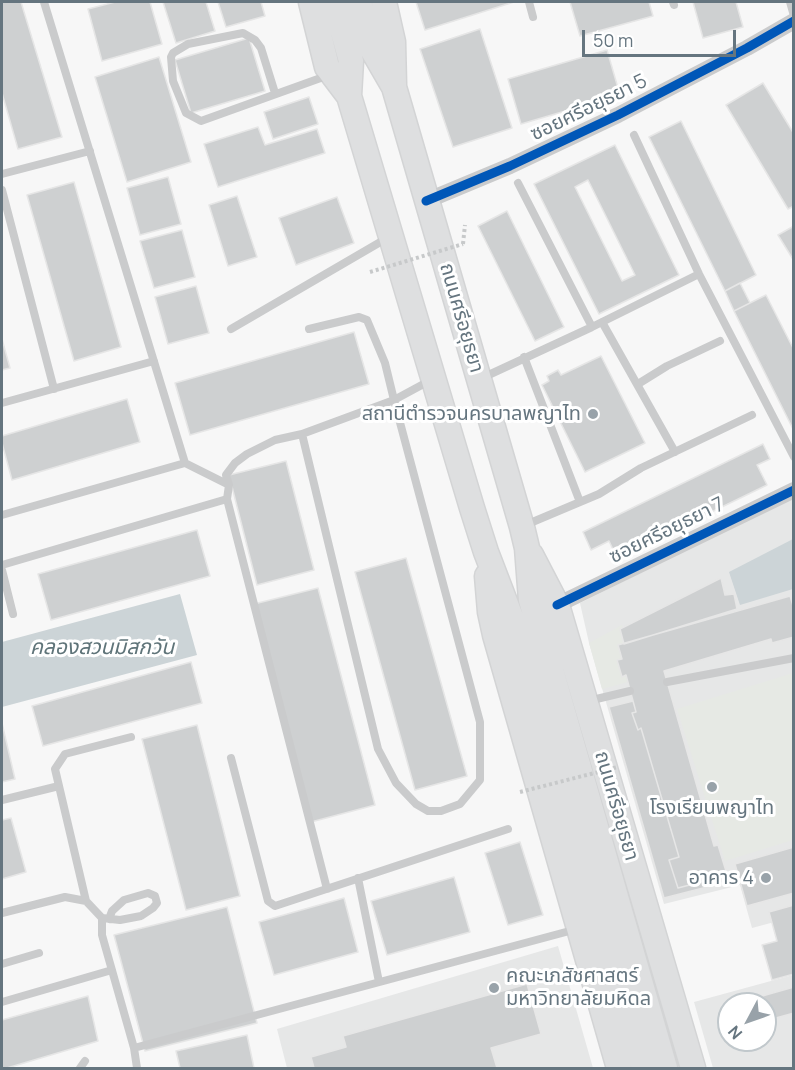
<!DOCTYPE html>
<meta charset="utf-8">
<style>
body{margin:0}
#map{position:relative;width:795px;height:1070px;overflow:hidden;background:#f7f7f7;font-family:Manrope,sans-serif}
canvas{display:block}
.frame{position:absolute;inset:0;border:3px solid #65757f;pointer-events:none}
.north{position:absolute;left:717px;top:992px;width:60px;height:60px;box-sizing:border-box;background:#fff;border:2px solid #c1c8cc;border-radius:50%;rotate:229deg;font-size:16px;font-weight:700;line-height:24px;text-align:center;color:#65757f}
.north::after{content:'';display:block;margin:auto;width:21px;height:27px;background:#98a2a9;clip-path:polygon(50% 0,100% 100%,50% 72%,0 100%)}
.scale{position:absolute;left:582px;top:30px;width:154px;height:27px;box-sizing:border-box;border:3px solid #65757f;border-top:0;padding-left:8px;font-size:18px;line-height:21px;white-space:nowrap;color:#65757f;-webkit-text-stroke:4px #fff;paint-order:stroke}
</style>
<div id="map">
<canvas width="795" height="1070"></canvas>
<div class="frame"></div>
<div class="north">N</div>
<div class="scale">50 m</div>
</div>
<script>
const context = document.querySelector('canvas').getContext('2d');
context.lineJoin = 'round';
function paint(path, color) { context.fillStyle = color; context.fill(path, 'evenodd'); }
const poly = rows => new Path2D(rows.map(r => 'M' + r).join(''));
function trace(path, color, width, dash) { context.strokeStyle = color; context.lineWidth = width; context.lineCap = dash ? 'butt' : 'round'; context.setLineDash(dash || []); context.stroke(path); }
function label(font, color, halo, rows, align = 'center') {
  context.font = font + ' Manrope,"Noto Sans Thai",sans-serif'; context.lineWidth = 6; context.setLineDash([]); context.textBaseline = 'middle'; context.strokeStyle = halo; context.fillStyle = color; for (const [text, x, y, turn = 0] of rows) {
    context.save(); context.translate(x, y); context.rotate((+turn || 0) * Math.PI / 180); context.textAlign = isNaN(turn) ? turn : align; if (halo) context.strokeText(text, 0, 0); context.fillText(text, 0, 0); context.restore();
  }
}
const built = poly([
 [793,497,793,917,752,928,740,885,664,904,589,643,580,603],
 [558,946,593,1068,287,1068,277,1029],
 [793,975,793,1068,713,1068,694,1002],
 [729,1004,765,1004,765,1040,729,1040]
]);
const green = poly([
 [622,625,639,679,602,689,589,643],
 [793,673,793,840,725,861,677,709]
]);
const water = poly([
 [793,539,793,589,740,605,729,572],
 [180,594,197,655,2,707,2,642]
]);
const building = poly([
 [2,2,21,2,62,137,18,149,2,93,2,2],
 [115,2,150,2,162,44,102,61,88,9,115,2],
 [163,2,206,2,215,31,176,43,163,2],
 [218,2,261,2,265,16,226,27,218,2],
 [416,2,514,2,425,30,416,2],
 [570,2,649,2,653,16,580,36,570,2],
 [693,2,736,2,743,27,703,38,693,2],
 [480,29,512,128,453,147,420,49,480,29],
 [249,38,265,91,191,113,175,60,249,38],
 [607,50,620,95,521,124,508,79,607,50],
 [159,57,191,162,127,182,95,77,159,57],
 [763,83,794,134,794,206,788,209,726,105,763,83],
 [309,97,318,124,273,139,264,112,309,97],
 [681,121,756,275,725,291,649,137,681,121],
 [258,127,265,145,317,129,325,153,218,187,204,144,258,127],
 [615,145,679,275,599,314,534,184,615,145],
 [588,180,635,275,622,281,575,187,588,180],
 [168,177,181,224,140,235,127,188,168,177],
 [74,182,121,347,74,361,27,195,74,182],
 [237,196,257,257,228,266,209,205,237,196],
 [337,197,354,243,296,265,279,218,337,197],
 [507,211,564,327,535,341,478,226,507,211],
 [794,226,794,261,778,235,794,226],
 [182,230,195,277,154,288,140,241,182,230],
 [740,283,750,303,734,311,725,291,740,283],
 [196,286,209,333,168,344,155,297,196,286],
 [766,295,794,350,794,431,734,311,766,295],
 [354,332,369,384,190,435,175,383,354,332],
 [2,339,10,368,2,370,2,339],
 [601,356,645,443,585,472,542,385,549,381,547,376,558,370,561,375,601,356],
 [127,399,140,442,12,480,2,443,2,436,127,399],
 [763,444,770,459,757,465,767,485,617,558,609,541,591,550,583,532,763,444],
 [286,461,314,570,257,585,229,475,286,461],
 [197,530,210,576,51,620,38,574,197,530],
 [406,558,467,776,415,790,355,572,406,558],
 [721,578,725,595,734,594,737,609,624,644,620,629,721,578],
 [318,588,375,805,311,822,254,604,318,588],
 [790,596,794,609,794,637,772,643,771,639,664,671,714,846,718,845,729,881,707,887,705,881,678,888,669,860,679,857,641,728,638,730,632,713,636,712,626,675,622,677,617,660,622,659,618,645,790,596],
 [191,662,202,703,43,746,32,706,191,662],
 [633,701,636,712,632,713,638,730,641,728,679,857,669,860,678,888,705,881,707,887,664,898,609,707,633,701],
 [2,723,15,779,2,782,2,723],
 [197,725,240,896,186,910,142,739,197,725],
 [11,818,26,872,2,879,2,820,11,818],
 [520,842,543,915,508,925,485,853,520,842],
 [794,847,794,893,747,906,735,864,794,847],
 [454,877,470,932,387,955,371,901,454,877],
 [344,898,358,952,274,975,259,922,344,898],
 [794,905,794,974,772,980,762,945,777,941,769,912,794,905],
 [227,907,257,1023,145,1051,114,935,227,907],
 [527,984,541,1034,491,1048,497,1068,314,1068,311,1057,346,1047,343,1036,527,984],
 [794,987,794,1013,765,1021,765,1004,734,1004,794,987],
 [88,996,98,1041,7,1068,2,1068,2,1020,88,996],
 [247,1035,254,1068,180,1068,176,1051,247,1035]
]);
const path = poly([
 [463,244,465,225]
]);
const lane = poly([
 [44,2,185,463],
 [529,2,533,17],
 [673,2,674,5],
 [790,2,794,16],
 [275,93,261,48,255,40,243,33,188,44,173,53,171,57,173,81,186,113,201,121,329,75],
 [634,135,699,274,794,457],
 [2,174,90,151],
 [518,183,592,327],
 [2,190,54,389],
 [602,322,675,452],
 [231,329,389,237],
 [524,357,580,502],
 [482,378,592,327,699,274],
 [638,384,667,366,720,341],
 [2,403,154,361],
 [302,434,378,749,396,783,416,804,428,811,441,811,460,804,480,780,480,722,394,400,431,380],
 [227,499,229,485,226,475,235,463,247,454,275,440,302,434,394,400,385,363,367,320,359,317,309,329],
 [2,515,185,463,229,485],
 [523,526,599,494,641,468,752,415],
 [2,565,227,499,327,889],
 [2,570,13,614],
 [667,682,794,658],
 [588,701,630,691],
 [231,758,268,901,275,906,508,829],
 [2,800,59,786],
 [358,878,379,982],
 [86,901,55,769,65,754,131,737],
 [2,913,65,897,86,901,102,918],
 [109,919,112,911,124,900,148,893,155,896,157,903,153,908,141,916,120,920,102,918,102,935,134,1048,137,1068],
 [2,964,39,953],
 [2,1002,112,970],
 [134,1048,577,929],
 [80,1068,85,1061]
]);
const street = poly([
 [426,201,510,166,618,115,747,48,794,21],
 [557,605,794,490]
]);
const secondary = poly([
 [311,2,327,67,349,96,472,508,486,552,514,625,644,1068],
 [335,2,351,61,349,96],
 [359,2,372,49,394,87,522,527,527,548,531,600,665,1068],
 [384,2,393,42,394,85],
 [531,555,557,605,693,1068],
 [487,576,490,612,495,635,619,1068]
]);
const pathBridge = poly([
 [370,272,463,244],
 [520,792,618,767]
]);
const cycleway = poly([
 [426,201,510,166,618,115,747,48,794,21],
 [557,605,794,490]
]);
const markers = [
 [593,414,6,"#98a2a9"],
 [712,787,6,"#98a2a9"],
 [766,878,6,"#98a2a9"],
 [494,988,6,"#98a2a9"]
];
const streetNames = [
 ["ซอยศรีอยุธยา 5",589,108,-26],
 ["ถนนศรีอยุธยา",461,318,74],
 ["ซอยศรีอยุธยา 7",667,531,-26],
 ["ถนนศรีอยุธยา",616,806,74]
];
const poiNames = [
 ["สถานีตำรวจนครบาลพญาไท",581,414],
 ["โรงเรียนพญาไท",712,808,"center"],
 ["อาคาร 4",754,878],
 ["คณะเภสัชศาสตร์",506,976,"left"],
 ["มหาวิทยาลัยมหิดล",506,999,"left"]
];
const waterNames = [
 ["คลองสวนมิสกวัน",102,648]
];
paint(built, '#e6e7e7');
paint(green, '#e6e9e4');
paint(water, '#ccd4d7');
paint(building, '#ced0d1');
trace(building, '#e6e6e6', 1.5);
trace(secondary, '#d3d4d5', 27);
trace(path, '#c7c9ca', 4, [3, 3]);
trace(lane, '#cacbcc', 8);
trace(street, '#cacbcc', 16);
trace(secondary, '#dedfe0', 24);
trace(pathBridge, '#c7c9ca', 4, [3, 3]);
trace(cycleway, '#0057b8', 9);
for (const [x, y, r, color] of markers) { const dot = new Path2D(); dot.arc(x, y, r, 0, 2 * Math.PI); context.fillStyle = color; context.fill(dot); trace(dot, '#fff', 2); }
label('20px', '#65757f', '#fff', streetNames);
label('20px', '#65757f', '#fff', poiNames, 'right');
label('italic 21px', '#5f7479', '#fff', waterNames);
</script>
